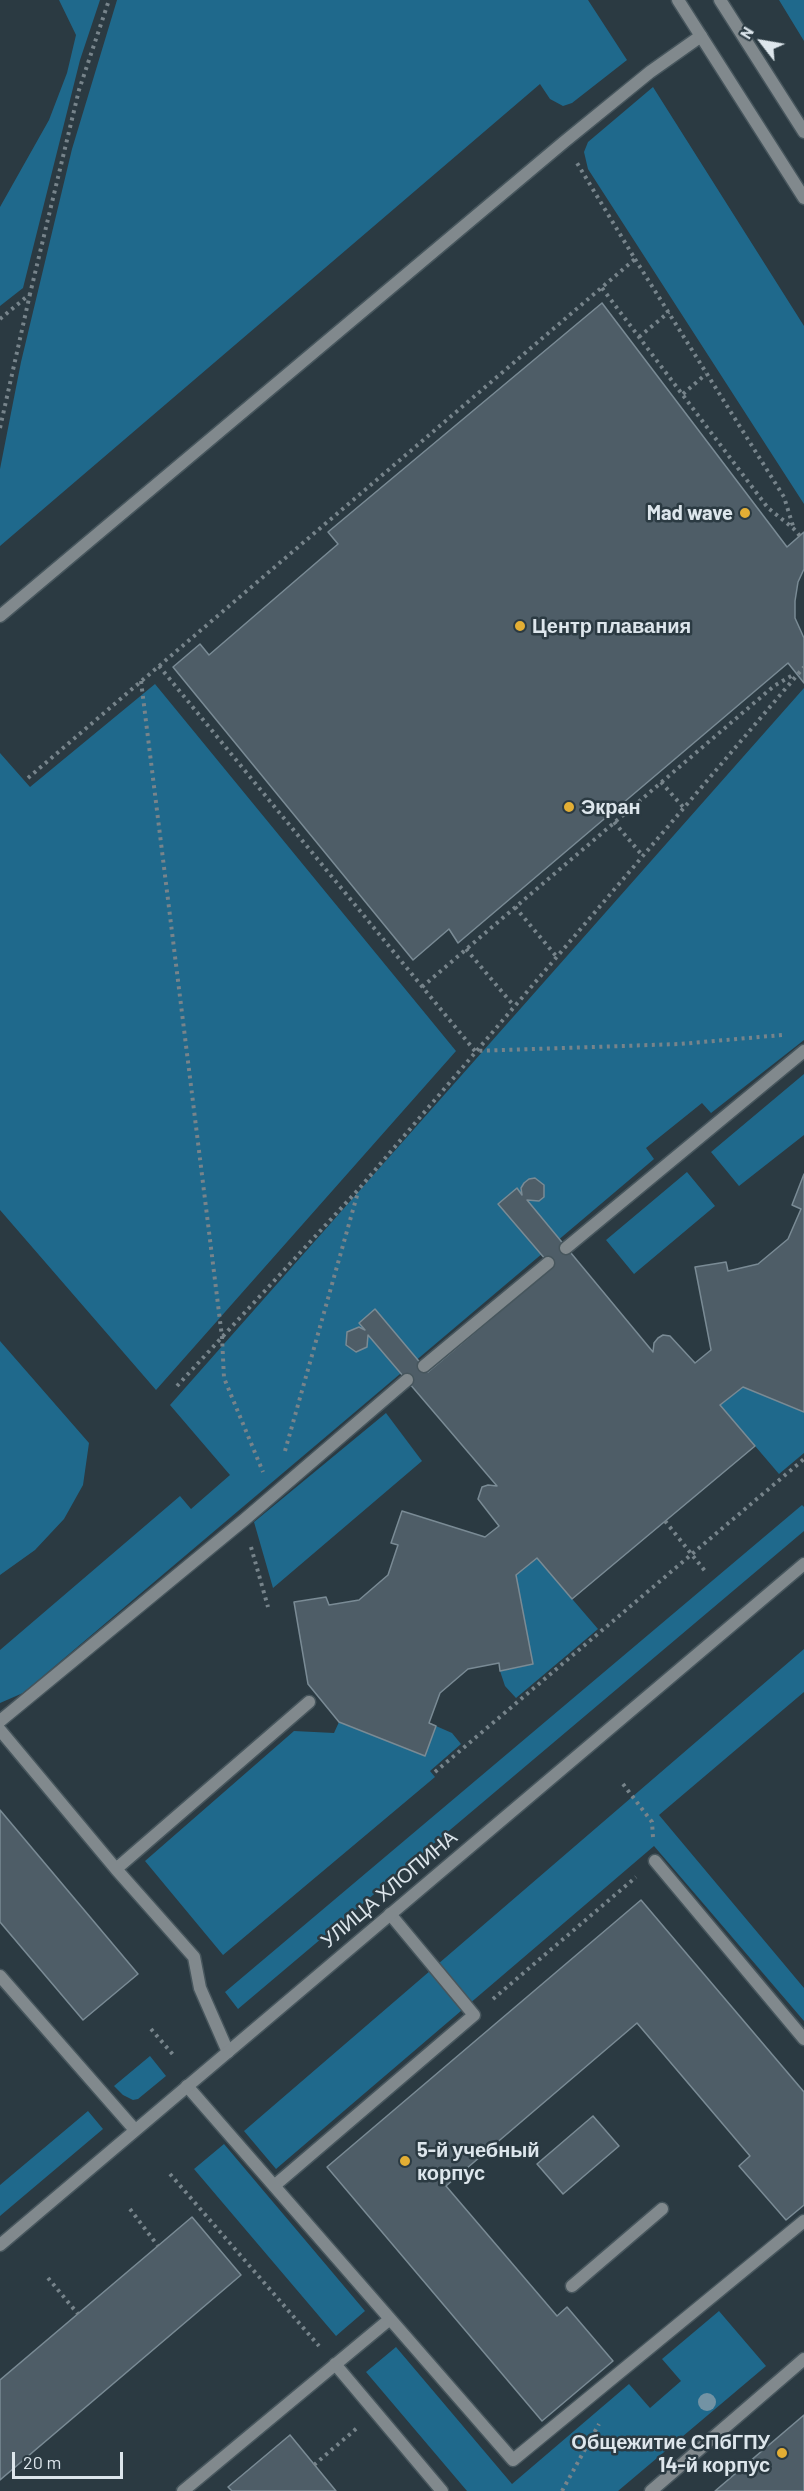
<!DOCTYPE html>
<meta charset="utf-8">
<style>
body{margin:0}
#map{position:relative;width:804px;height:2491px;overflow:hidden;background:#2b3a42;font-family:Barlow,sans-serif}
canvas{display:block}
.north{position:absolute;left:732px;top:12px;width:60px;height:60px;-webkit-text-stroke:4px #2b3a42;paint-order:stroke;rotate:301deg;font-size:16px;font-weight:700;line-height:24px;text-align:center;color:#dde6ec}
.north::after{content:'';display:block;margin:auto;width:21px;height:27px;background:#dde6ec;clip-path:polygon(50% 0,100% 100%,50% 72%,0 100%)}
.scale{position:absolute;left:12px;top:2452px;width:111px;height:27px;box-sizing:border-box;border:3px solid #dde6ec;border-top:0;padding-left:8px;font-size:18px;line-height:21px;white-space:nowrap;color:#dde6ec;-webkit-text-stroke:4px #2b3a42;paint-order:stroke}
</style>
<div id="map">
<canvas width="804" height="2491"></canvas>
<div class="north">N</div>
<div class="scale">20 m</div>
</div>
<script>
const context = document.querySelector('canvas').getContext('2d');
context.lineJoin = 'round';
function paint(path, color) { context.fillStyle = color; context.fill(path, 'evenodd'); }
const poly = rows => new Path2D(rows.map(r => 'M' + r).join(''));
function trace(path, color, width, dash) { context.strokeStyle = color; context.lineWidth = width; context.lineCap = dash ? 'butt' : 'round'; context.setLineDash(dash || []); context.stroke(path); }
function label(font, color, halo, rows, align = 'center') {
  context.font = font + ' Barlow,sans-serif'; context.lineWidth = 5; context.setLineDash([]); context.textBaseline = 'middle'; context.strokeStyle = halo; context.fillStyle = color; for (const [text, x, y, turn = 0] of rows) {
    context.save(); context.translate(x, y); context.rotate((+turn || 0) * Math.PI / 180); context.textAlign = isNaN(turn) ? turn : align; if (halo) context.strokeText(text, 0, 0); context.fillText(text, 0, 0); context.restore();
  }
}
const green = poly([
 [59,0,100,0,80,60,23,288,0,306,0,207,49,120,67,73,76,35],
 [117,0,588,0,627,60,572,103,563,106,550,99,540,84,0,546,0,469,21,362,72,149],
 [779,0,804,0,804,41],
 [653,87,804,326,804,504,588,169,584,152,588,142],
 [155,684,456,1051,156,1390,0,1210,0,753,30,787],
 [804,688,804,1040,711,1113,702,1103,646,1148,654,1159,23,1693,0,1703,0,1650,180,1496,191,1509,230,1475,170,1405],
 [804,1074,804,1135,739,1186,711,1152],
 [687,1172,715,1206,634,1274,606,1240],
 [0,1341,89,1443,83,1485,64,1519,35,1550,0,1575],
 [743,1387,804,1412,804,1453,779,1474,720,1405],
 [386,1413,422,1461,273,1588,254,1522],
 [802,1505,804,1507,804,1531,238,2009,225,1992],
 [537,1558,598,1629,516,1698,505,1686,500,1671,533,1664,516,1575],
 [804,1649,804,1692,659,1815,804,1988,804,2021,654,1846,276,2169,244,2131],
 [339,1722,425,1756,436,1726,452,1733,461,1744,430,1771,435,1777,223,1955,145,1861,294,1731,334,1733],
 [150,2056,166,2076,138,2099,133,2100,123,2095,114,2086],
 [88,2111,103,2129,0,2216,0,2185],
 [224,2144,365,2311,336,2336,194,2169],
 [719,2311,766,2366,618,2491,467,2491,366,2372,396,2347,512,2484,629,2384,650,2408,681,2381,662,2359]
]);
const building = poly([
 [602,303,787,547,804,532,804,569,798,582,795,601,795,618,804,638,804,683,788,663,458,943,449,929,413,960,173,667,200,644,209,655,338,544,328,532,602,303],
 [804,1174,804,1412,743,1387,720,1405,755,1446,572,1599,537,1558,516,1575,533,1664,500,1671,499,1663,468,1669,440,1693,429,1723,436,1726,425,1756,339,1722,308,1684,294,1602,326,1597,329,1605,359,1600,388,1575,398,1545,391,1543,402,1511,485,1537,499,1526,478,1499,482,1487,488,1485,497,1486,368,1335,367,1347,356,1352,346,1345,347,1332,359,1327,365,1330,359,1323,375,1309,428,1372,552,1267,498,1204,517,1188,522,1195,521,1188,524,1183,529,1179,535,1178,544,1185,544,1197,539,1201,527,1200,653,1352,654,1343,658,1338,663,1335,670,1336,695,1363,711,1350,695,1267,726,1262,728,1271,758,1264,788,1239,801,1209,792,1205,804,1174],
 [0,1810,138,1974,83,2020,0,1922,0,1810],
 [641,1900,804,2092,804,2205,786,2220,739,2166,750,2156,637,2023,446,2186,557,2316,567,2307,613,2361,542,2421,327,2167,641,1900],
 [593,2116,619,2146,563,2194,537,2164,593,2116],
 [192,2217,241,2275,0,2480,0,2380,192,2217],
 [804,2415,804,2491,715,2491,804,2415],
 [290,2435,336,2491,232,2491,228,2487,290,2435]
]);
const path = poly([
 [635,259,784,497,793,526],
 [602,288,768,508,793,528,800,536],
 [0,319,30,294,79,90,109,0],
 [639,337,669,312],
 [683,394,706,374],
 [0,428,30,294],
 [159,666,475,1051,680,1044,782,1035],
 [141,681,222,1337,224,1378,263,1472],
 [28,778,635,259,577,163],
 [661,782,683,807],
 [614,822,642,855],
 [515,907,556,956],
 [466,949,514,1006],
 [422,987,774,686,793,675],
 [177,1386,358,1190,804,667],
 [285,1451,358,1192],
 [665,1521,705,1571],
 [251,1547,268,1607],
 [435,1772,804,1459],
 [623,1784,652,1822,653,1837],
 [493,1999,636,1877],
 [151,2029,175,2057],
 [170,2174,319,2346],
 [130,2209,158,2246],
 [48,2278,78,2314],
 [314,2465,357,2428],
 [562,2491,599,2424]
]);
const lane = poly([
 [0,616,564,142,650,72,701,36],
 [566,1248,804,1051],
 [424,1366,548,1263],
 [0,1721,244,1520,407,1380],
 [0,1730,116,1869,194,1957,200,1988,228,2052],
 [655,1861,804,2039],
 [116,1869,309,1702],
 [187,2086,513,2460,804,2221],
 [274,2186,474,2015,390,1914],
 [572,2286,662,2209],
 [335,2364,442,2491],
 [183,2491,390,2319],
 [651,2491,804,2359]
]);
const street = poly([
 [678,0,804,198],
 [720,0,804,132],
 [0,1976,135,2130],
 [0,2245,804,1564]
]);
const trees = [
 [707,2402]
];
const markers = [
 [745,513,6,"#e3ae34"],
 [520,626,6,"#e3ae34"],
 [569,807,6,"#e3ae34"],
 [405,2161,6,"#e3ae34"],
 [782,2453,6,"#e3ae34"]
];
const poiNames = [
 ["Mad wave",733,513,"right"],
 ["Центр плавания",532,626],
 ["Экран",581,807],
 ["5-й учебный",417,2150],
 ["корпус",417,2173],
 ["Общежитие СПбГПУ",770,2442,"right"],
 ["14-й корпус",770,2465,"right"]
];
const streetNames = [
 ["УЛИЦА ХЛОПИНА",389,1889,-40]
];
paint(green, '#1f698c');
paint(building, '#4e5d67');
trace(building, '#7a8b95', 1.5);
trace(lane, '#47565d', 15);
trace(street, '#47565d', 15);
trace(path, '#77848b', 4, [3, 4.5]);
trace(lane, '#81898d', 12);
trace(street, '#81898d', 12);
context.fillStyle = '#7393a4';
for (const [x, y] of trees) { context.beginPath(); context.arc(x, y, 9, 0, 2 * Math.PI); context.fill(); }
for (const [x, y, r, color] of markers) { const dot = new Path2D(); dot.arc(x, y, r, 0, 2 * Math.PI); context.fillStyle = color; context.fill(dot); trace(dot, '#2b3a42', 2); }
label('bold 20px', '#dde6ec', '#2b3a42', poiNames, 'left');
label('20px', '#dde6ec', '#2b3a42', streetNames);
</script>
